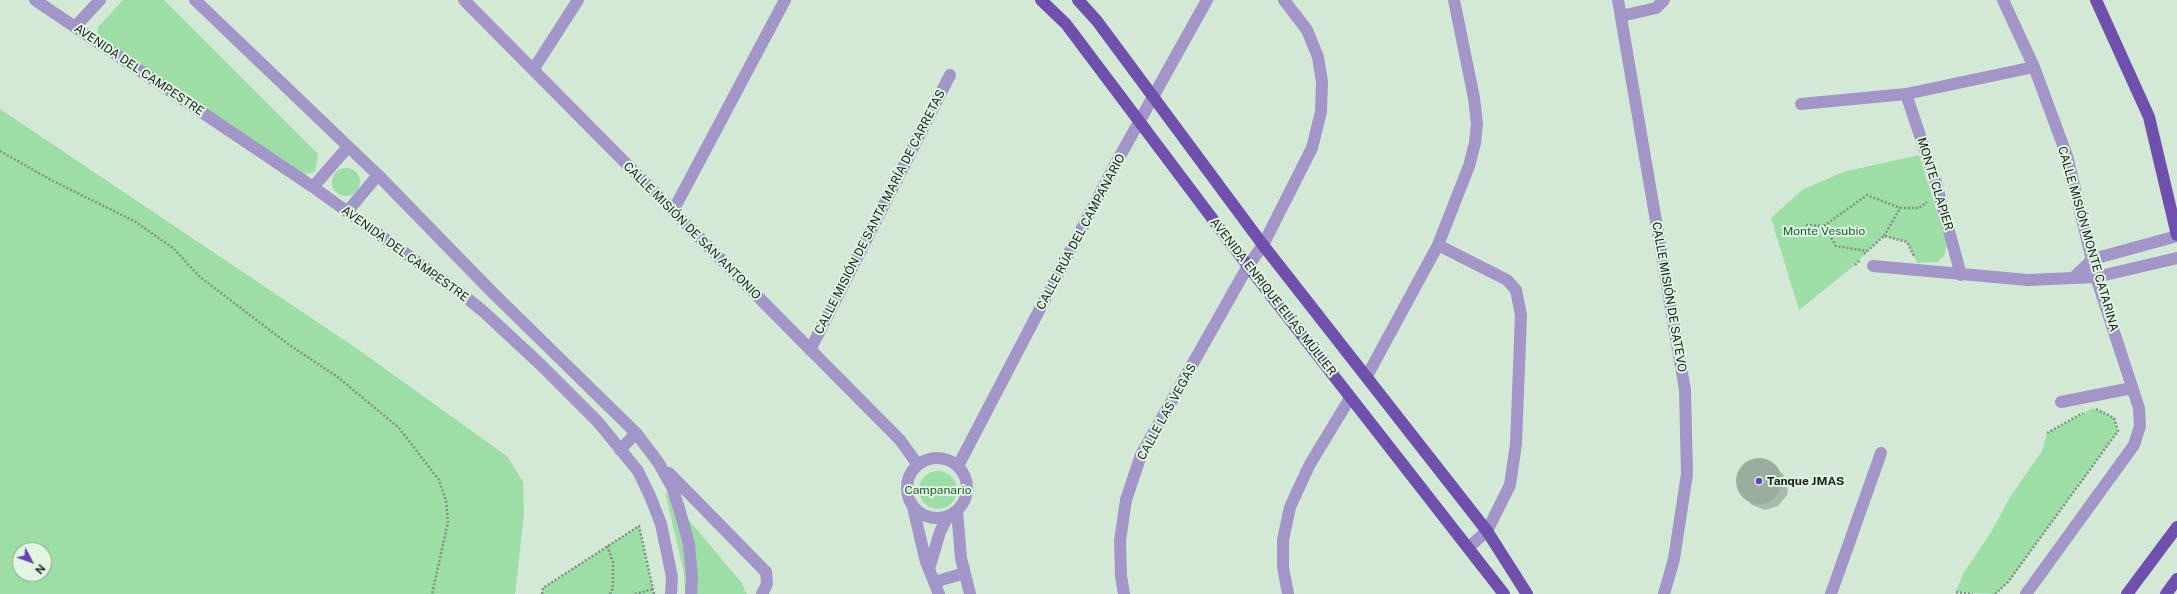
<!DOCTYPE html>
<meta charset="utf-8">
<style>
body{margin:0}
#map{position:relative;width:2177px;height:594px;overflow:hidden;background:#d3e9d5;font-family:"Public Sans",sans-serif}
canvas{display:block}
.north{position:absolute;left:12px;top:542px;width:40px;height:40px;box-sizing:border-box;background:#e0f6e2;border:1px solid #90a092;border-radius:50%;rotate:131deg;font-size:11px;font-weight:700;line-height:16px;text-align:center;color:#182019}
.north::after{content:'';display:block;margin:auto;width:14px;height:18px;background:#6c3fb7;clip-path:polygon(50% 0,100% 100%,50% 72%,0 100%)}
</style>
<div id="map">
<canvas width="2177" height="594"></canvas>
<div class="north">N</div>
</div>
<script>
const context = document.querySelector('canvas').getContext('2d');
context.lineJoin = 'round';
function paint(path, color) { context.fillStyle = color; context.fill(path, 'evenodd'); }
const poly = rows => new Path2D(rows.map(r => 'M' + r).join(''));
function trace(path, color, width, dash) { context.strokeStyle = color; context.lineWidth = width; context.lineCap = dash ? 'butt' : 'round'; context.setLineDash(dash || []); context.stroke(path); }
function label(font, color, halo, rows, align = 'center') {
  context.font = font + ' "Public Sans",sans-serif'; context.lineWidth = 4; context.setLineDash([]); context.textBaseline = 'middle'; context.strokeStyle = halo; context.fillStyle = color; for (const [text, x, y, turn = 0] of rows) {
    context.save(); context.translate(x, y); context.rotate((+turn || 0) * Math.PI / 180); context.textAlign = isNaN(turn) ? turn : align; if (halo) context.strokeText(text, 0, 0); context.fillText(text, 0, 0); context.restore();
  }
}
const green = poly([
 [123,0,164,0,318,154,315,172,299,175,97,40,98,27],
 [0,109,356,348,508,457,523,482,524,514,515,594,0,594],
 [20,550,44,550,44,574,20,574],
 [1919,155,1947,243,1945,254,1938,262,1917,263,1907,242,1884,236,1867,251,1855,265,1799,310,1771,218,1802,190,1843,172],
 '332 182a14 14 0 1 1 28 0a14 14 0 1 1-28 0Z',
 [2093,408,2114,418,2118,431,2008,582,1995,594,1956,592,1963,574,1990,534,2010,497,2042,451,2047,433],
 '919 490a19 19 0 1 1 38 0a19 19 0 1 1-38 0Z',
 [665,492,741,582,747,594,685,594,684,573],
 [639,526,654,594,542,594,543,588]
]);
const shadow = poly([
 [1763,459,1783,474,1788,489,1787,495,1778,506,1765,510,1752,505,1740,493,1737,480,1738,473,1748,462]
]);
const building = poly([
 '1736 481a23 23 0 1 1 46 0a23 23 0 1 1-46 0Z'
]);
const path = poly([
 [0,151,51,180,136,222,174,249,200,277,288,344,339,378,399,428,439,480,446,501,448,522,432,594],
 [1806,225,1824,226,1836,246,1867,251],
 [1824,226,1867,195,1900,208],
 [1884,236,1900,208,1919,208,1927,202],
 [1864,254,1884,236,1907,242,1914,256],
 [1855,265,1860,260],
 [2047,433,2083,413],
 [607,546,613,562,613,588,610,594],
 [1956,592,1973,594],
 [542,594,543,588,639,526,654,594],
 [635,594,653,589],
 [1995,594,2008,582,2118,431,2114,418,2096,409]
]);
const minor = poly([
 [35,0,313,187,462,294,484,312,541,365,598,422,638,471,650,496,661,524,672,577,671,594],
 [195,0,378,175,491,291,636,433,658,462,672,487,679,508,689,544,692,578,691,594],
 [464,0,900,440,918,465],
 [1618,0,1685,390,1687,474,1674,559,1664,594],
 [2003,0,2034,67,2067,156,2096,277,2139,408,2140,426,2134,445,2026,594],
 [1621,16,1656,8,1664,0],
 [75,27,100,0],
 [533,70,578,0],
 [1906,94,1936,183,1961,275],
 [1801,104,1906,94,2034,67],
 [313,187,347,148],
 [673,211,785,0],
 [347,212,378,175],
 [1438,245,1507,280,1516,290,1521,315,1516,444,1510,485,1487,531,1469,547],
 [1873,266,2028,280,2096,277,2177,258],
 [2073,278,2093,259,2177,236],
 [810,350,950,75],
 [1367,376,1438,245,1469,166,1475,143,1477,124,1474,98,1454,0],
 [2061,402,2132,388],
 [620,450,636,433],
 '907 488a30 30 0 1 1 60 0a30 30 0 1 1-60 0Z',
 [958,466,1115,165,1207,0],
 [669,473,766,572,767,584,762,594],
 [913,507,926,562,939,594],
 [957,511,961,558,970,594],
 [929,569,940,532,948,516],
 [934,582,965,573],
 [1124,594,1121,576,1120,541,1126,500,1141,455,1248,266,1263,245,1312,148,1321,112,1322,82,1318,57,1307,30,1284,0],
 [1288,594,1283,567,1283,540,1290,507,1310,464,1350,398],
 [1831,594,1881,453]
]);
const major = poly([
 [1041,0,1066,24,1248,266,1504,594],
 [1078,0,1097,21,1263,245,1487,531,1527,594],
 [2096,0,2149,117,2177,235],
 [2127,594,2177,527],
 [2166,594,2177,579]
]);
const markers = [
 [1759,481,4,"#6c3fb7"]
];
const streetNames = [
 ["AVENIDA DEL CAMPESTRE",139,70,34],
 ["MONTE CLAPIER",1935,184,73],
 ["CALLE MISIÓN DE SANTA MARÍA DE CARRETAS",880,212,-63],
 ["CALLE MISIÓN DE SAN ANTONIO",692,231,45],
 ["CALLE RÚA DEL CAMPANARIO",1081,232,-62],
 ["CALLE MISIÓN MONTE CATARINA",2088,239,74],
 ["AVENIDA DEL CAMPESTRE",405,254,36],
 ["AVENIDA ENRIQUE ELÍAS MÜLLER",1273,297,52],
 ["CALLE MISIÓN DE SATEVO",1669,297,80],
 ["CALLE LAS VEGAS",1167,412,-61]
];
const parkNames = [
 ["Monte Vesubio",1824,231],
 ["Campanario",938,490]
];
const poiNames = [
 ["Tanque JMAS",1767,481]
];
paint(green, '#9cdea6');
paint(shadow, '#0003');
paint(building, '#99ae9c');
trace(path, '#819183', 2.5, [2, 2]);
trace(minor, '#a295c8', 12);
trace(major, '#6f51ad', 12);
for (const [x, y, r, color] of markers) { const dot = new Path2D(); dot.arc(x, y, r, 0, 2 * Math.PI); context.fillStyle = color; context.fill(dot); trace(dot, '#e0f6e2', 1.5); }
label('12px', '#182019', '#e0f6e2', streetNames);
label('12px', '#1b632e', '#e0f6e2', parkNames);
label('bold 12px', '#182019', '#e0f6e2', poiNames, 'left');
</script>
